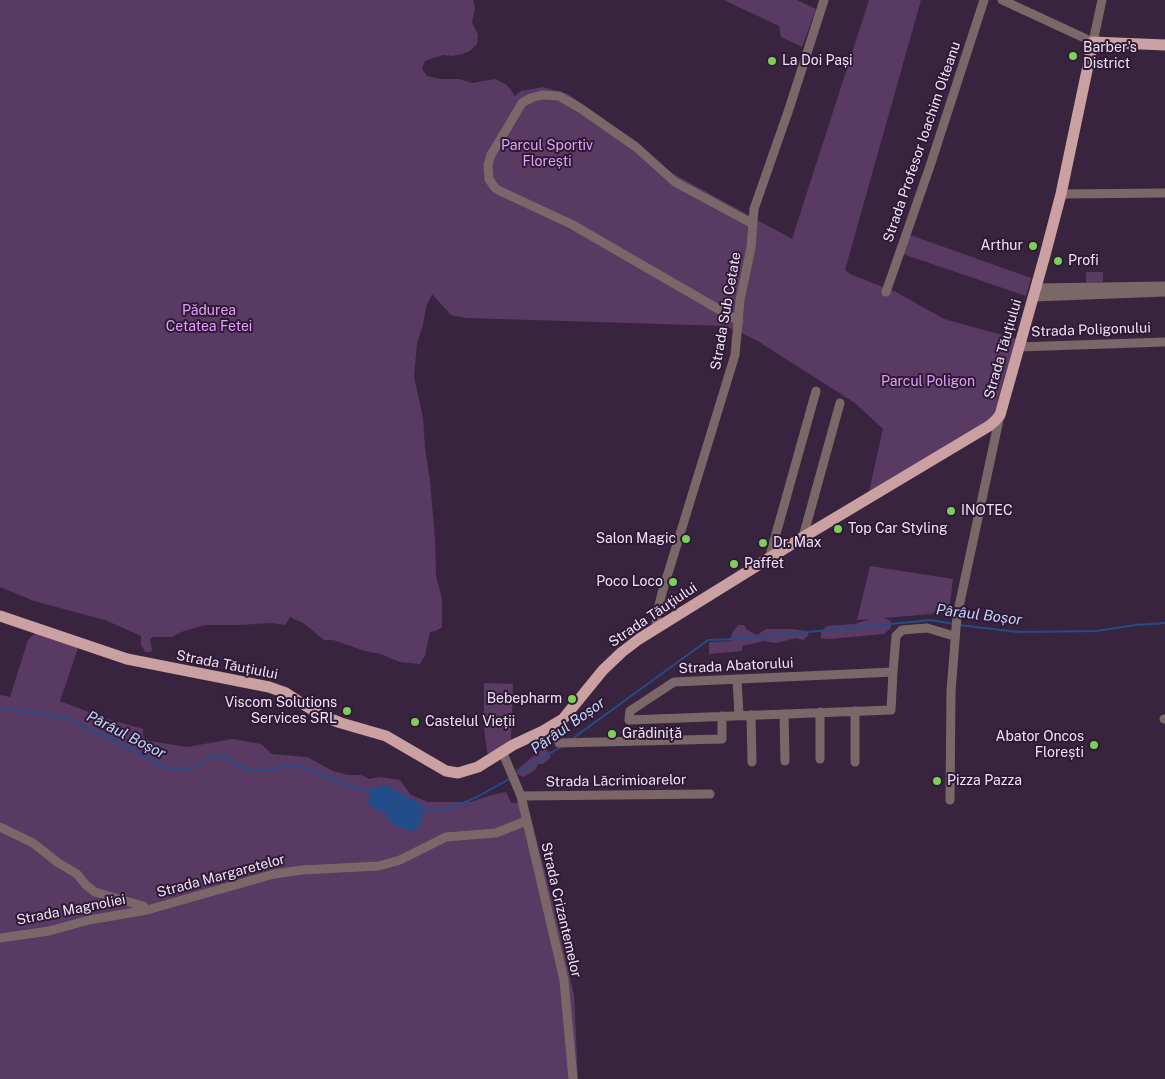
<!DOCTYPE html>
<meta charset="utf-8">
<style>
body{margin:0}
canvas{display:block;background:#392440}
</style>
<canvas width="1165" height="1079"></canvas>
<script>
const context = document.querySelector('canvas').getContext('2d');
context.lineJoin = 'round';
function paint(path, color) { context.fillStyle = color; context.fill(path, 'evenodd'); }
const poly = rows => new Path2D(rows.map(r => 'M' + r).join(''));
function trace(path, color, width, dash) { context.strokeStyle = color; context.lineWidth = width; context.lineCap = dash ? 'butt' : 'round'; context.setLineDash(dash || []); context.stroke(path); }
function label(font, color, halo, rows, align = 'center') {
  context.font = font + ' "Public Sans",sans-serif'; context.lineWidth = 4; context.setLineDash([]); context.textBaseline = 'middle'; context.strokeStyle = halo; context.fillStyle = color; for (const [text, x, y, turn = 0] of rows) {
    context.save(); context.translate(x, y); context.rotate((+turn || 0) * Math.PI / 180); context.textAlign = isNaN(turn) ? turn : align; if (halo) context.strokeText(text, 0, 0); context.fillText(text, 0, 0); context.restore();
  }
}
const green = poly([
 [0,0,473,0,475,8,472,22,478,35,477,44,470,51,462,54,452,56,443,55,425,61,422,69,427,76,441,79,459,79,472,83,495,79,507,85,515,96,521,91,543,87,568,94,600,117,672,173,792,239,869,0,921,0,845,270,852,275,896,292,944,319,1017,339,997,414,967,435,869,492,883,429,855,403,756,340,726,326,467,318,451,315,432,294,426,307,423,325,417,343,414,377,423,418,425,448,430,481,435,539,436,576,442,599,442,627,436,631,430,632,425,655,420,664,400,662,380,654,365,651,333,640,324,640,303,623,290,617,285,625,271,623,239,625,205,625,184,631,171,637,153,637,150,639,152,649,151,652,145,652,141,645,141,636,139,635,105,620,34,601,0,587],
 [724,0,797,0,816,9,802,47,781,37,779,26],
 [910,235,1031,278,1026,296,903,254],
 [1086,272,1103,272,1103,282,1086,283],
 [870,566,953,579,950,604,931,614,884,618,891,621,891,628,884,634,829,639,821,638,821,632,827,626,855,624,870,619,857,620],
 [738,625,744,625,747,630,757,635,766,629,792,629,805,631,809,635,803,640,796,638,776,643,763,641,755,643,742,646,742,651,709,654,709,642,730,641,732,633],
 [37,631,79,645,60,701,104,718,143,729,143,737,149,741,187,747,232,739,261,744,272,754,307,757,333,771,348,775,361,775,369,779,380,777,400,780,411,795,428,802,471,802,488,796,506,792,511,803,527,802,555,911,574,995,578,1079,0,1079,0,695,10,697,28,640],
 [484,683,513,684,511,740,489,754,487,752,484,728],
 [545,749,550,753,550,758,543,764,538,764,536,769,524,777,519,775,516,771,538,752]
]);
const water = poly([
 [388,786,422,805,424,809,419,827,412,832,396,826,386,817,385,812,375,810,367,803,372,787]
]);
const stream = poly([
 [959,625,1018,632,1097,631,1135,625,1165,623],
 [0,708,68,718,83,727,112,739,166,768,191,769,212,757,227,757,236,765,253,771,268,771,286,765,305,768,357,789,371,791],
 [572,739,708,640,737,639,931,620,954,624],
 [515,775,562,746],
 [421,808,431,811,448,809,477,797,511,778]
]);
const minor = poly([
 [1002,0,1093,42,1102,0],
 [1061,194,1165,193],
 [1037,288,1165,286],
 [886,292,930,166,984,0],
 [1034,297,1165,292],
 [739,321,571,224,500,191,495,188,489,179,488,165,491,155,522,103,531,98,542,95,559,96,580,108,636,147,675,182,753,224],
 [1018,347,1165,342],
 [803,537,840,403],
 [769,559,816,391],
 [656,629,657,613,662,593,735,355,740,300,751,248,754,209,789,109,824,0],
 [893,672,891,710,629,720,630,711,674,682,893,672,896,636,902,630,927,628,954,636],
 [737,679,739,715],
 [855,711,855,762],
 [820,712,820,759],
 [784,714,785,761],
 [751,715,752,762],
 [1164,719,1165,719],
 [559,743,722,739,722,716],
 [502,751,521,796,564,980,573,1079],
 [521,796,710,794],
 [950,800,951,691,957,616,1000,415],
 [0,827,33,843,57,862,77,874,86,885,95,892,143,906,147,910],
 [0,938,49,931,89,920,147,910,274,874,302,870,379,866,400,860,446,837,496,833,526,821]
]);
const major = poly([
 [0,616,127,659,269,687,286,693,320,715,341,723,386,736,446,771,458,773,478,767,513,745,543,731,563,719,603,670,622,652,639,639,800,539,989,426,995,421,1000,415,1045,255,1061,194,1093,42,1165,45]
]);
const markers = [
 [1073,56,5,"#7bd155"],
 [772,61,5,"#7bd155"],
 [1033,246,5,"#7bd155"],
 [1058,261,5,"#7bd155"],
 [951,511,5,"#7bd155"],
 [838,529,5,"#7bd155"],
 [686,539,5,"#7bd155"],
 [763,543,5,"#7bd155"],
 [734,564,5,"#7bd155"],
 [673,582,5,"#7bd155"],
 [572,699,5,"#7bd155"],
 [347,711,5,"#7bd155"],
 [415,722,5,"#7bd155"],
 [612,734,5,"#7bd155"],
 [1094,745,5,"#7bd155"],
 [937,781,5,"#7bd155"]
];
const poiNames = [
 ["Barber's",1083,48],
 ["District",1083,64],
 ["La Doi Pași",782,61],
 ["Arthur",1023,246,"right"],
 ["Profi",1068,261],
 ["INOTEC",961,511],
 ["Top Car Styling",848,529],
 ["Salon Magic",676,539,"right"],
 ["Dr. Max",773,543],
 ["Paffet",744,564],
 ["Poco Loco",663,582,"right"],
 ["Bebepharm",562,699,"right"],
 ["Viscom Solutions",337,703,"right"],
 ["Services SRL",337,719,"right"],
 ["Castelul Vieții",425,722],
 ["Grădiniță",622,734],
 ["Abator Oncos",1084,737,"right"],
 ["Florești",1084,753,"right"],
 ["Pizza Pazza",947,781]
];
const streetNames = [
 ["Strada Profesor Ioachim Olteanu",922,142,-71],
 ["Strada Sub Cetate",726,311,-80],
 ["Strada Poligonului",1091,330,-2],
 ["Strada Tăuțiului",1003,349,-74],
 ["Strada Tăuțiului",653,615,-34],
 ["Strada Tăuțiului",227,665,11],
 ["Strada Abatorului",736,666,-3],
 ["Strada Lăcrimioarelor",616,781,-1],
 ["Strada Margaretelor",221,876,-15],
 ["Strada Magnoliei",71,910,-11],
 ["Strada Crizantemelor",561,910,77]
];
const parkNames = [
 ["Parcul Sportiv",547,146],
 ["Florești",547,162],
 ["Pădurea",209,311],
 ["Cetatea Fetei",209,327],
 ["Parcul Poligon",928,382]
];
const waterNames = [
 ["Pârâul Boșor",979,615,7],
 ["Pârâul Boșor",568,726,-35],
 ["Pârâul Boșor",126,735,27]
];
paint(green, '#583a62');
paint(water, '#224d89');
trace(stream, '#224d89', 2);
trace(minor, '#7c6768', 9);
trace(major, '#caa0a1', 11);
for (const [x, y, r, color] of markers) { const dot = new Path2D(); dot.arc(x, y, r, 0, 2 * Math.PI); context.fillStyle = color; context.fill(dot); trace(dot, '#2f1a36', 2); }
label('14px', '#f1e3f6', '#2f1a36', poiNames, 'left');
label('14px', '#f1e3f6', '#2f1a36', streetNames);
label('14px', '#e3a1fa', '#2f1a36', parkNames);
label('italic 15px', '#bfd8fc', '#2f1a36', waterNames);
</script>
